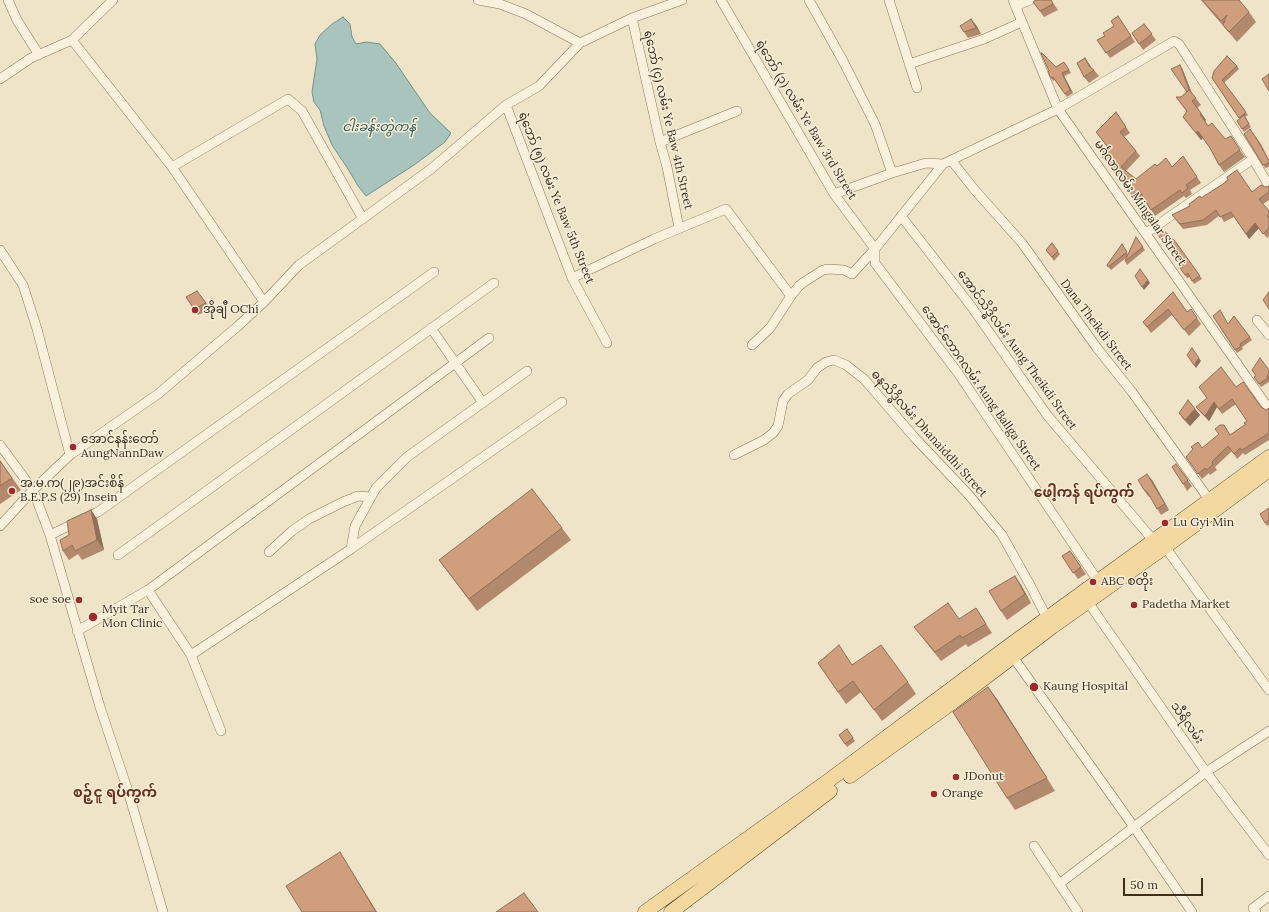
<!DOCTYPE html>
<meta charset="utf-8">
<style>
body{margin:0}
#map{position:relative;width:1269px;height:912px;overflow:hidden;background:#f0e4c8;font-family:Lora,serif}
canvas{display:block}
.scale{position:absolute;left:1123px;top:878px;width:80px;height:18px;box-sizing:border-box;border:2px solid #3d2e20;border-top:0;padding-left:5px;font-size:12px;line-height:14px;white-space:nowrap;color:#3d2e20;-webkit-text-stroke:3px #f7eed8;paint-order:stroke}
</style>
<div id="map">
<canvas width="1269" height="912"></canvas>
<div class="scale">50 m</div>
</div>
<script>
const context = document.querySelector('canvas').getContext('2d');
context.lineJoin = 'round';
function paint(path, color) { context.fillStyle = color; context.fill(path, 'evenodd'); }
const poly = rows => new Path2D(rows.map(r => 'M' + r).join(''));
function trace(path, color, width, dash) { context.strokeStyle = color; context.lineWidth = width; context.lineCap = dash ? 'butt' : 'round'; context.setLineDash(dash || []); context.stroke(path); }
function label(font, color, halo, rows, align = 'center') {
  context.font = font + ' Lora,"Noto Sans Myanmar",serif'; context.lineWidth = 3; context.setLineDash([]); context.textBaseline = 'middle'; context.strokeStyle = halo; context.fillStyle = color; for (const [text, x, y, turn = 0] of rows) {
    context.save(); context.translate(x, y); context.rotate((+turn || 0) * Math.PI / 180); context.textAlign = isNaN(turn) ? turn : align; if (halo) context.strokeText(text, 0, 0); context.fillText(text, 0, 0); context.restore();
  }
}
const water = poly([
 [343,17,350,24,352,37,356,44,366,42,380,44,395,62,430,113,451,133,445,142,414,165,366,196,358,186,348,169,332,145,324,126,320,110,314,102,312,92,317,59,315,44,320,35,332,24,343,17]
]);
const minor = poly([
 [8,0,17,20,39,55],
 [478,0,500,4,526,14,580,43],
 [721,0,834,194,875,249,875,263,958,373,1098,581],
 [809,0,842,59,875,124,892,173],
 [889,0,917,88],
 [1013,0,1058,109,1269,409],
 [1016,6,1030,0],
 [632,18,660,142,667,167,679,228],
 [72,40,172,167,264,302],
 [909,64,984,39,1022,22],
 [0,79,31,58,72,40,113,0],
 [506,105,572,278,607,343],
 [660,142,737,111],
 [951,160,974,189,1022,243,1097,348,1132,392,1213,505],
 [172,167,288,99,302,111,363,219],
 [834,194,892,173,926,163,943,164],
 [901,216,971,306,1047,415,1153,540,1165,547,1269,690],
 [1146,233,1253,159],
 [0,250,23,285,37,329,70,455],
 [572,278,654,239,726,209,791,296],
 [1257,320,1269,335],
 [431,328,483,403],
 [752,345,770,328,791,296,799,286,804,282,823,270,829,269,844,270,852,274,875,249,943,164,1058,109,1174,41,1179,44,1253,159,1269,186],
 [0,445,33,490,50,535,100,707,128,791,163,912],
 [734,455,764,440,773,433,778,426,783,401,788,394,808,380,817,368,826,362,834,360,846,365,864,379,915,438,968,494,1002,535,1030,585,1047,618],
 [0,526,33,490,70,455,158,394,238,326,264,302,299,265,431,169,506,105,539,86,580,43,632,18,682,0],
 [50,535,98,512,434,272],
 [351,549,355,526,376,488,407,457,527,371],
 [269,552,292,531,309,519,343,502,358,496,371,497],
 [118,555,494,283],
 [148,590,191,655,351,549,562,402],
 [1088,602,1206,772,1269,855],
 [77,631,148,590,489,338],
 [191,655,221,731],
 [1013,657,1134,827,1192,912],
 [1034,846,1078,912],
 [1059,884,1206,772,1269,731],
 [1256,912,1253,908,1269,896]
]);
const primary = poly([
 [850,776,953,702,1052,627,1165,547,1269,470],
 [645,912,828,781,1006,648,1269,457],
 [671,912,830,791]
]);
const wall = poly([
 [1051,0,1058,10,1044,17,1033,2],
 [1201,0,1239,0,1249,12,1256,22,1237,42],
 [1118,16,1135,42,1110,58,1097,40,1105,36,1114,26],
 [1144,24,1156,40,1143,50,1139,44],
 [976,25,981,34,968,38,960,26],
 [1085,58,1091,68,1094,70,1099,76,1089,83,1084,77],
 [1064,62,1071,73,1064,76,1073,93,1067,97,1055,80,1053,81,1051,78,1056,67],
 [1237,66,1239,69,1224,83,1248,115,1245,117,1251,127,1244,132,1237,121,1240,119,1212,78],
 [1182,68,1191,92,1201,105,1197,108,1206,120,1205,121,1208,126,1225,139,1235,143,1245,157,1224,172,1219,165,1210,148,1203,138,1201,140,1183,117,1187,112,1176,97,1181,97,1187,92],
 [1116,112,1130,133,1124,137,1136,151,1140,156,1126,171,1136,179,1157,166,1172,167,1183,156,1201,183,1190,190,1192,194,1186,198,1184,196,1155,216,1142,196,1136,200,1101,155,1107,146,1096,132],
 [1250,129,1261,144,1269,160,1269,167,1265,168,1244,134],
 [1269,186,1269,200,1263,204,1269,211,1269,236,1267,238,1259,228,1249,239,1234,217,1224,222,1220,215,1207,225,1183,229,1172,215,1190,206,1201,198,1252,192],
 [1136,237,1145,250,1127,265,1125,261,1127,257,1111,270,1107,265,1122,244,1128,254],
 [1175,241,1202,279,1194,284,1190,277,1187,278,1180,268,1182,267],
 [1052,243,1060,254,1054,261,1046,250],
 [197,291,211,309,198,315,186,297],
 [1173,292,1187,312,1191,309,1201,324,1189,336,1172,315,1151,333,1143,322],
 [1213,316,1229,324,1234,316,1252,340,1242,347,1243,349,1237,353],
 [1269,370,1269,382,1261,387,1254,377],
 [1236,387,1261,407,1266,410,1269,408,1269,440,1245,455,1243,453,1237,459,1232,451,1215,467,1217,470,1210,475,1209,473,1202,479,1186,457,1202,448,1219,435,1224,425,1230,435,1246,424,1247,421,1236,404,1222,414,1217,407,1209,421,1200,412,1196,407],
 [1195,409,1200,415,1190,426,1183,419,1179,413],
 [0,461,21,490,0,504],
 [1176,464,1192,486,1187,491,1183,484],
 [1152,480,1169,510,1161,515,1151,498,1148,496,1144,490],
 [1269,508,1269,525,1267,526,1265,523],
 [91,510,97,519,104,550,82,560,78,554,69,560,63,551,69,535],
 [562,528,571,540,477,611,439,560],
 [1070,551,1086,574,1078,579,1062,556],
 [1015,576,1021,585,1031,603,1007,620,1001,611],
 [976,608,992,633,968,647,966,644,941,661,921,636,914,627,959,619],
 [818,663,853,664,908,682,916,694,882,721,861,692,846,704],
 [997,699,1055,791,1015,810,1007,798],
 [847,729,855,741,847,747,839,735]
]);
const shadedWall = poly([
 [971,19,976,25,981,34,976,28],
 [1085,58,1090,65,1093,72,1089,66],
 [1180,65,1182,68,1192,93,1190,90],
 [1062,73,1064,76,1073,93,1070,90],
 [1201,113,1206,120,1205,121,1200,114],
 [1198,131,1203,138,1201,140,1196,133],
 [1255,223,1259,228,1249,239,1246,234],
 [1148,280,1150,283,1144,290,1142,287],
 [1199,358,1201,361,1196,368,1194,365],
 [1214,402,1217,407,1209,421,1205,416],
 [1195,409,1200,415,1190,426,1185,420],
 [1147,474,1152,480,1169,510,1165,504],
 [91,510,97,519,104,550,97,540],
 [1015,576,1021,585,1031,603,1025,594],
 [988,687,997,699,1055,791,1047,778],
 [340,852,348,865,377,912,376,912]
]);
const building = poly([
 [1036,0,1051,0,1053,4,1040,11,1033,2,1036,0],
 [1202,0,1239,0,1249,12,1229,32,1223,25,1227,15,1221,21,1202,0],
 [1118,16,1131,36,1106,53,1097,40,1105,36,1103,33,1114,26,1111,21,1118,16],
 [971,19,976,28,964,32,960,26,971,19],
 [1144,24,1152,34,1139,44,1132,33,1144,24],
 [1041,53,1042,53,1056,67,1064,62,1069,70,1062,73,1070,90,1065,94,1053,77,1051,78,1048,72,1049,71,1041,53],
 [1227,56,1237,66,1222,80,1246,112,1239,118,1212,78,1214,71,1227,56],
 [1085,58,1089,66,1094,70,1084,77,1077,63,1085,58],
 [1180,65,1189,90,1187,92,1171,69,1180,65],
 [1269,74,1269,91,1262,79,1269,74],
 [1189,90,1196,98,1192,101,1201,113,1200,114,1208,126,1212,123,1225,139,1231,136,1240,150,1219,165,1210,148,1198,131,1196,133,1183,117,1187,111,1176,97,1181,97,1189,90],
 [1116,112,1126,127,1120,132,1136,151,1121,167,1136,179,1155,164,1157,166,1166,158,1172,167,1183,156,1197,177,1186,185,1188,188,1182,193,1180,190,1151,210,1139,190,1132,195,1101,155,1107,146,1096,132,1116,112],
 [1244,115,1249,124,1242,129,1237,121,1244,115],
 [1250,129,1258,141,1269,161,1269,163,1263,165,1244,134,1250,129],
 [1237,170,1252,192,1261,185,1265,187,1269,186,1269,192,1259,199,1269,211,1269,214,1267,216,1269,218,1269,228,1263,234,1255,223,1246,234,1231,212,1220,217,1216,210,1203,220,1180,224,1172,215,1190,206,1189,204,1200,196,1201,198,1226,182,1225,182,1228,180,1227,177,1237,170],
 [1159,226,1175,241,1200,276,1192,281,1188,273,1185,275,1180,268,1183,267,1154,230,1159,226],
 [1136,237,1143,247,1125,261,1136,237],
 [1052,243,1058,251,1052,257,1046,250,1052,243],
 [1122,244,1127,252,1108,267,1107,265,1122,244],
 [1140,269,1148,280,1142,287,1135,276,1140,269],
 [197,291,206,303,194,309,186,297,197,291],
 [1173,292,1187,312,1191,309,1197,318,1184,330,1168,309,1147,327,1143,322,1173,292],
 [1269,292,1269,309,1263,300,1269,292],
 [1220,310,1228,324,1234,316,1250,337,1240,344,1241,346,1235,350,1213,316,1220,310],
 [1192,348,1199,358,1194,365,1187,355,1192,348],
 [1260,358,1269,370,1269,374,1267,376,1268,378,1259,384,1254,377,1256,376,1252,370,1260,358],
 [1221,367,1236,387,1243,382,1261,407,1266,410,1269,408,1269,433,1242,450,1240,448,1234,454,1228,446,1212,462,1213,465,1206,470,1205,468,1198,474,1186,457,1193,449,1191,447,1198,442,1202,448,1219,434,1215,429,1220,425,1224,425,1230,435,1246,424,1244,423,1247,421,1232,399,1219,409,1214,402,1205,416,1196,407,1207,398,1199,387,1221,367],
 [1269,374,1269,379,1267,376,1269,374],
 [1188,400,1195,409,1185,420,1179,413,1188,400],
 [0,461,12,478,0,486,0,461],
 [1176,464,1188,480,1183,484,1172,467,1176,464],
 [1147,474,1165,504,1157,509,1148,493,1144,490,1138,480,1147,474],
 [532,489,562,528,469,599,439,560,532,489],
 [1269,508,1269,520,1265,523,1260,514,1269,508],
 [91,510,97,540,75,551,72,545,63,551,60,540,69,535,67,521,91,510],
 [1070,551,1081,567,1073,573,1062,556,1070,551],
 [1015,576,1025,594,1001,611,989,591,1015,576],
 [948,603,959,619,976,608,986,624,962,638,960,635,935,652,914,627,948,603],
 [839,645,852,665,881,645,908,682,874,710,853,681,838,692,818,663,839,645],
 [988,687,1047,778,1007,798,953,712,988,687],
 [847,729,853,738,845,744,839,735,847,729],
 [340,852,376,912,302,912,286,886,340,852],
 [524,893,538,912,496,912,524,893]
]);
const markers = [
 [195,310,4,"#9e2a2b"],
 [73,447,4,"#9e2a2b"],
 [12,491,4,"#9e2a2b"],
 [1165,523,4,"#9e2a2b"],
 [1093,582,4,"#9e2a2b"],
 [79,600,4,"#9e2a2b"],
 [1134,605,4,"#9e2a2b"],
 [93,617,5,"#9e2a2b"],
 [1034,687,5,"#9e2a2b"],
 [956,777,4,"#9e2a2b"],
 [934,794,4,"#9e2a2b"]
];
const streetNames = [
 ["ရဲဘော် (၄) လမ်း Ye Baw 4th Street",668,120,77],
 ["ရဲဘော် (၃) လမ်း Ye Baw 3rd Street",806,120,59],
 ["ရဲဘော် (၅) လမ်း Ye Baw 5th Street",556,198,68],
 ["မင်္ဂလာလမ်း Mingalar Street",1140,203,55],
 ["Dana Theikdi Street",1096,325,53],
 ["အောင်သိဒ္ဓိလမ်း Aung Theikdi Street",1017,350,54],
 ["အောင်ဘောဂလမ်း Aung Ballga Street",981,388,55],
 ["ဓနသိဒ္ဓိလမ်း Dhanaiddhi Street",929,434,48],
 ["သီရိလမ်း",1187,723,55]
];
const poiNames = [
 ["အိုချီ OChi",203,310],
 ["အောင်နန်းတော်",81,440],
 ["AungNannDaw",81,454],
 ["အ.မ.က(၂၉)အင်းစိန်",20,484],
 ["B.E.P.S (29) Insein",20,498],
 ["Lu Gyi Min",1173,523],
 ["ABC စတိုး",1101,582],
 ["soe soe",71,600,"right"],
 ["Padetha Market",1142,605],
 ["Myit Tar",102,610],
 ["Mon Clinic",102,624],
 ["Kaung Hospital",1043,687],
 ["JDonut",964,777],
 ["Orange",942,794]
];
const waterNames = [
 ["ငါးခန်းတွဲကန်",379,127]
];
const quarterNames = [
 ["ဖေါ့ကန် ရပ်ကွက်",1084,493],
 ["စဉ့်ငူ ရပ်ကွက်",115,793]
];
paint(water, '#a9c4bc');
trace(water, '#6f938a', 1);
trace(minor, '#8d765c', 10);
trace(primary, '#5b4430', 15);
trace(minor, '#faf1dc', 9);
trace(primary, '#f3d9a0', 14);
paint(wall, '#b2896c');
paint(shadedWall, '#916f58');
paint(building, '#cf9f7d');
trace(building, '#916f58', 1);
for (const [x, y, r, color] of markers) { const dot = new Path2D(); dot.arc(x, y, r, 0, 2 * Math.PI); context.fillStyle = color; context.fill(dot); trace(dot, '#f7eed8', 1.5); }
label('12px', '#3d2e20', '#f7eed8', streetNames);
label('12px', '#3d2e20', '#f7eed8', poiNames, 'left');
label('italic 13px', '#2f5d5a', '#f7eed8', waterNames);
label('bold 14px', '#6b2e1e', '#f7eed8', quarterNames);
</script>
